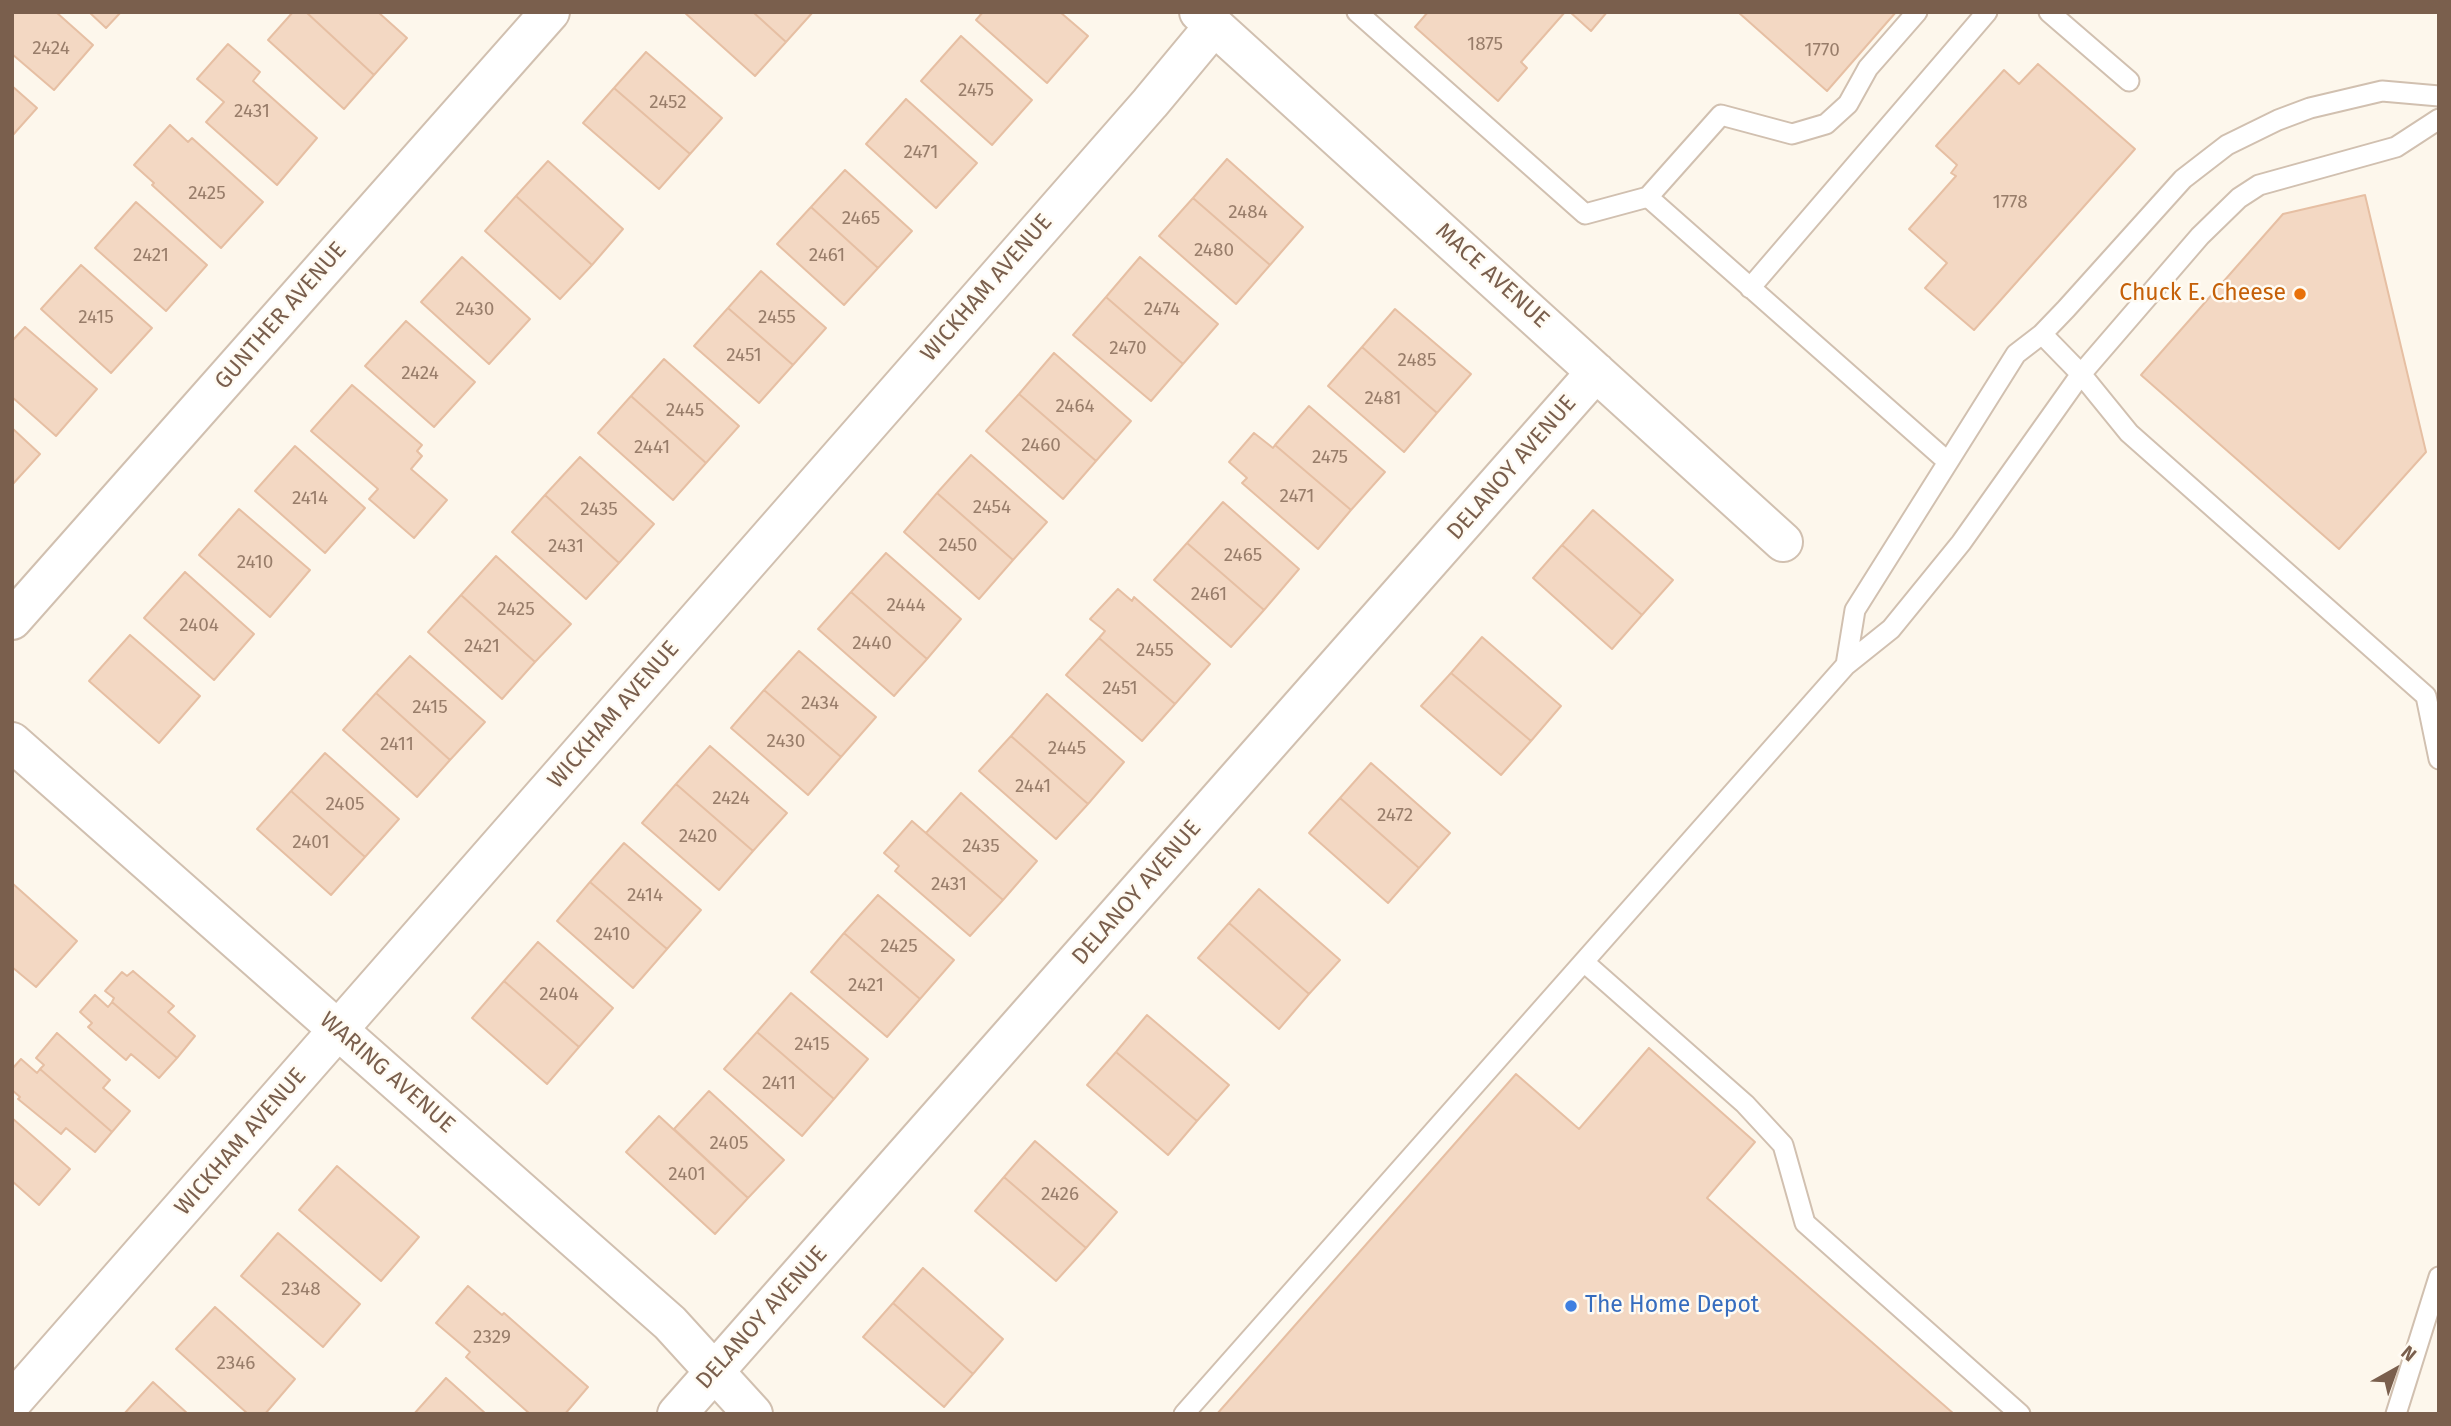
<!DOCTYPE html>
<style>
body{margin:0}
#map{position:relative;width:2451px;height:1426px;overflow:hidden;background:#fdf7ec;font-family:"Fira Sans",sans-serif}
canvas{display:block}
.frame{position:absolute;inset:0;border:14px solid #7a5f4d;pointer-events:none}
.north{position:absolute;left:2360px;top:1335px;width:70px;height:70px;-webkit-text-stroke:5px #fffbf3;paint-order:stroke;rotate:40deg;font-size:19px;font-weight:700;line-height:28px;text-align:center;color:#7a5f4d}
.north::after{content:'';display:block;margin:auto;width:24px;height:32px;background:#7a5f4d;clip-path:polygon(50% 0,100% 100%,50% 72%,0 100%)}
</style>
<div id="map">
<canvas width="2451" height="1426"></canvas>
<div class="frame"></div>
<div class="north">N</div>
</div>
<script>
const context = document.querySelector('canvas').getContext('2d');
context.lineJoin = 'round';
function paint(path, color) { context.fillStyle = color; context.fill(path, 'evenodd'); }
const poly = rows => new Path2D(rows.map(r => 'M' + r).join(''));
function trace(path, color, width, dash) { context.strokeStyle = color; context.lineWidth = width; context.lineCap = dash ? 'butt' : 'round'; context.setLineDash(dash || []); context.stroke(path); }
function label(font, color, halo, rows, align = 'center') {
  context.font = font + ' "Fira Sans",sans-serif'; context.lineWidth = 5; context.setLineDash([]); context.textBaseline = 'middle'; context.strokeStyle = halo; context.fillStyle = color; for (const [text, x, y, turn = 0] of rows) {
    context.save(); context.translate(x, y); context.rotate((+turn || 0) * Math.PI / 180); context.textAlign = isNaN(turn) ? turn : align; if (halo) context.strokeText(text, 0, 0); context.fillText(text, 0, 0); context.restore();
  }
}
const building = poly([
 [12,12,56,12,93,45,54,90,12,54,12,12],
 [89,12,121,12,106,28,89,12],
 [293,12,306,12,374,75,344,109,268,40,293,12],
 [306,12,378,12,407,38,374,75,306,12],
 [684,12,753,12,786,42,755,76,684,12],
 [753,12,813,12,786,42,753,12],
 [983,12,1060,12,1088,36,1047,83,976,20,983,12],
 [1428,12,1565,12,1521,62,1527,68,1498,101,1415,27,1428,12],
 [1570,12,1607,12,1591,31,1570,12],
 [1738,12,1896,12,1827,91,1738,12],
 [961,36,1032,100,992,145,921,81,961,36],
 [228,44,260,72,253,81,317,138,277,185,206,122,224,102,197,79,228,44],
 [646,52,722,118,690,154,614,88,646,52],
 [2038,64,2135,149,1974,330,1925,288,1947,263,1909,229,1956,176,1951,173,1957,165,1936,146,2004,70,2019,84,2038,64],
 [12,86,37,108,12,136,12,86],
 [614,88,690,154,659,189,583,123,614,88],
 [906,99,977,163,936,208,866,144,906,99],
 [170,125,188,142,192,138,263,202,221,248,152,185,154,183,134,165,170,125],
 [1227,159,1303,227,1270,265,1193,198,1227,159],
 [548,161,623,229,592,265,516,196,548,161],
 [845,170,912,231,878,268,811,207,845,170],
 [2365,195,2426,452,2339,549,2141,375,2283,214,2365,195],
 [516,196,592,265,560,299,485,231,516,196],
 [1193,198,1270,265,1236,304,1159,236,1193,198],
 [136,202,207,265,166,311,95,248,136,202],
 [811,207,878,268,844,305,777,244,811,207],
 [462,257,530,319,489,364,421,302,462,257],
 [1140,257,1218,324,1183,364,1106,297,1140,257],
 [81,265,152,328,111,373,41,309,81,265],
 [761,271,826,328,793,365,728,308,761,271],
 [1106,297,1183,364,1151,401,1073,335,1106,297],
 [728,308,793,365,759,403,694,346,728,308],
 [1395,309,1471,374,1437,413,1362,347,1395,309],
 [406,321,475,382,434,427,365,366,406,321],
 [25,327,97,389,56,436,12,397,12,341,25,327],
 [1362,347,1437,413,1404,452,1328,386,1362,347],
 [1054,353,1131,421,1096,461,1019,394,1054,353],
 [664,359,739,426,706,463,631,396,664,359],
 [352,385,422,445,417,451,422,456,411,469,447,500,414,538,369,499,378,489,311,431,352,385],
 [1019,394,1096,461,1063,499,986,431,1019,394],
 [631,396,706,463,673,500,598,433,631,396],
 [1309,406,1385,472,1351,510,1275,445,1309,406],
 [12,428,40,454,12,485,12,428],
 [1254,433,1273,448,1275,445,1351,510,1318,549,1242,483,1247,478,1229,462,1254,433],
 [295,446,365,508,325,553,255,491,295,446],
 [971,455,1047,522,1013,560,937,493,971,455],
 [580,457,654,524,619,563,545,495,580,457],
 [937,493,1013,560,979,599,904,532,937,493],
 [545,495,619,563,586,599,512,532,545,495],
 [1223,502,1299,569,1264,610,1187,543,1223,502],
 [239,509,310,570,270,617,199,555,239,509],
 [1593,510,1673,580,1642,615,1562,545,1593,510],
 [1187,543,1264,610,1231,647,1154,580,1187,543],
 [1562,545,1642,615,1612,649,1533,578,1562,545],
 [886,553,961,619,927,659,851,592,886,553],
 [496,556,571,624,535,662,461,595,496,556],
 [185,572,254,634,214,680,144,618,185,572],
 [1118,589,1132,601,1134,597,1210,664,1175,704,1099,638,1105,631,1090,619,1118,589],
 [851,592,927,659,894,696,818,629,851,592],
 [461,595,535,662,502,699,428,632,461,595],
 [130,635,200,696,159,743,89,681,130,635],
 [1482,637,1561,706,1531,741,1451,673,1482,637],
 [1099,638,1175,704,1142,741,1066,675,1099,638],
 [799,651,876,717,841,757,764,690,799,651],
 [410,656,485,722,450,760,376,693,410,656],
 [1451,673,1531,741,1501,775,1421,706,1451,673],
 [764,690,841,757,808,795,731,728,764,690],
 [376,693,450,760,417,797,343,730,376,693],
 [1047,694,1124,762,1088,804,1011,736,1047,694],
 [1011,736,1088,804,1056,839,979,771,1011,736],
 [710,746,787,813,753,851,676,784,710,746],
 [325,753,399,819,365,857,291,791,325,753],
 [1371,763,1450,833,1419,868,1340,798,1371,763],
 [676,784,753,851,719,890,642,823,676,784],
 [291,791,365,857,331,895,257,829,291,791],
 [961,793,1037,861,1003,900,926,833,961,793],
 [1340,798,1419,868,1388,903,1309,833,1340,798],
 [912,821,1003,900,970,936,895,871,899,866,884,853,912,821],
 [624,843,701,910,667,949,590,882,624,843],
 [590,882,667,949,633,988,557,921,590,882],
 [12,883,77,941,36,987,12,967,12,883],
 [1259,889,1340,960,1309,994,1229,923,1259,889],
 [878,895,954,960,920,999,844,933,878,895],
 [1229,923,1309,994,1279,1029,1198,958,1229,923],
 [844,933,920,999,887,1037,811,972,844,933],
 [538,942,613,1008,579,1047,504,981,538,942],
 [133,971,174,1006,168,1012,195,1036,177,1058,112,1002,114,998,105,991,122,972,127,976,133,971],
 [504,981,579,1047,547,1084,472,1018,504,981],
 [791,993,868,1059,834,1099,757,1032,791,993],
 [95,995,108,1007,112,1002,177,1058,159,1078,131,1054,126,1060,88,1027,92,1023,80,1012,95,995],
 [1147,1015,1229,1085,1197,1121,1116,1052,1147,1015],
 [757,1032,834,1099,802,1136,724,1069,757,1032],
 [57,1033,110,1080,103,1088,130,1111,112,1132,40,1069,44,1065,36,1058,57,1033],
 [1649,1048,1755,1142,1707,1198,1954,1414,1217,1414,1516,1074,1579,1129,1649,1048],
 [1116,1052,1197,1121,1168,1155,1087,1085,1116,1052],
 [21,1059,37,1073,40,1069,112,1132,95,1152,66,1128,61,1134,18,1099,20,1097,12,1090,12,1069,21,1059],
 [709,1091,784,1160,748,1198,674,1129,709,1091],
 [659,1116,748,1198,715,1234,626,1152,659,1116],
 [12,1118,70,1169,39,1205,12,1181,12,1118],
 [1035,1141,1117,1212,1086,1248,1004,1177,1035,1141],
 [337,1166,419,1237,381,1281,299,1210,337,1166],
 [1004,1177,1086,1248,1056,1281,975,1211,1004,1177],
 [278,1233,360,1304,323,1347,241,1276,278,1233],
 [923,1268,1003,1339,973,1374,893,1303,923,1268],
 [468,1286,502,1315,504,1313,588,1387,565,1414,530,1414,466,1357,470,1352,436,1323,468,1286],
 [893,1303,973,1374,944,1407,863,1337,893,1303],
 [215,1307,295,1379,265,1414,248,1414,176,1349,215,1307],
 [446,1378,486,1414,414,1414,446,1378],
 [153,1382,188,1414,124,1414,153,1382]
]);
const lane = poly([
 [1357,12,1585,214,1648,197,1721,115,1792,134,1826,124,1848,104,1868,68,1917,12],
 [2049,12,2129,81],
 [1648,197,1948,462],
 [1750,288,1987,12],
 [2042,334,2081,374,2129,433,2426,696,2439,759],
 [1846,665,1855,610,2016,354,2042,334,2066,309,2183,179,2227,145,2278,120,2310,108,2382,91,2439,96],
 [1584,962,1745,1104,1783,1145,1805,1223,2020,1414],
 [1184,1414,1846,665,1891,629,1961,543,2081,374,2200,236,2239,198,2259,185,2396,147,2439,119],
 [2396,1414,2439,1277]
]);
const street = poly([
 [1199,12,1783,542],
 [12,620,550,12],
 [12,742,670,1323,753,1414],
 [12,1402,1150,103,1214,26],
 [677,1414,1596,372]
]);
const markers = [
 [2300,294,7,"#e8710a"],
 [1571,1306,7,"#3f7fe0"]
];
const numberNames = [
 ["1875",1485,45],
 ["2424",51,49],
 ["1770",1822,51],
 ["2475",976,91],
 ["2452",668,103],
 ["2431",252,112],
 ["2471",921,153],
 ["2425",207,194],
 ["1778",2010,203],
 ["2484",1248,213],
 ["2465",861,219],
 ["2480",1214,251],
 ["2421",151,256],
 ["2461",827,256],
 ["2430",475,310],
 ["2474",1162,310],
 ["2415",96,318],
 ["2455",777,318],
 ["2470",1128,349],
 ["2451",744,356],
 ["2485",1417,361],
 ["2424",420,374],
 ["2481",1383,399],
 ["2464",1075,407],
 ["2445",685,411],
 ["2460",1041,446],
 ["2441",652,448],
 ["2475",1330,458],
 ["2471",1297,497],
 ["2414",310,499],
 ["2454",992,508],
 ["2435",599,510],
 ["2450",958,546],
 ["2431",566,547],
 ["2465",1243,556],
 ["2410",255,563],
 ["2461",1209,595],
 ["2444",906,606],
 ["2425",516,610],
 ["2404",199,626],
 ["2440",872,644],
 ["2421",482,647],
 ["2455",1155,651],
 ["2451",1120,689],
 ["2434",820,704],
 ["2415",430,708],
 ["2430",786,742],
 ["2411",397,745],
 ["2445",1067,749],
 ["2441",1033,787],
 ["2424",731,799],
 ["2405",345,805],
 ["2472",1395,816],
 ["2420",698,837],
 ["2401",311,843],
 ["2435",981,847],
 ["2431",949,885],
 ["2414",645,896],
 ["2410",612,935],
 ["2425",899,947],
 ["2421",866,986],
 ["2404",559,995],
 ["2415",812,1045],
 ["2411",779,1084],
 ["2405",729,1144],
 ["2401",687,1175],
 ["2426",1060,1195],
 ["2348",301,1290],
 ["2329",492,1338],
 ["2346",236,1364]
];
const streetNames = [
 ["MACE AVENUE",1492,276,42],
 ["WICKHAM AVENUE",987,288,-49],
 ["GUNTHER AVENUE",281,316,-49],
 ["DELANOY AVENUE",1512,468,-49],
 ["WICKHAM AVENUE",614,715,-49],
 ["DELANOY AVENUE",1137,893,-49],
 ["WARING AVENUE",387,1073,41],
 ["WICKHAM AVENUE",241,1142,-49],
 ["DELANOY AVENUE",762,1318,-48]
];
const foodNames = [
 ["Chuck E. Cheese",2286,294]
];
const shopNames = [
 ["The Home Depot",1585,1306]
];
paint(building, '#f3d8c3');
trace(building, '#e6bfa3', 2);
trace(lane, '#d1c0b0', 23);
trace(street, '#d1c0b0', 42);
trace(lane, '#fff', 19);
trace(street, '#fff', 38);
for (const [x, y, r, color] of markers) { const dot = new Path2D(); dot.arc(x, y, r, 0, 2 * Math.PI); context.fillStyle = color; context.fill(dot); trace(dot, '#fffbf3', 2.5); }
label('19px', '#987d6a', null, numberNames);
label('23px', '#7a5f4d', '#fffbf3', streetNames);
label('23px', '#c56008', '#fffbf3', foodNames, 'right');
label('23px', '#366cbe', '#fffbf3', shopNames, 'left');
</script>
